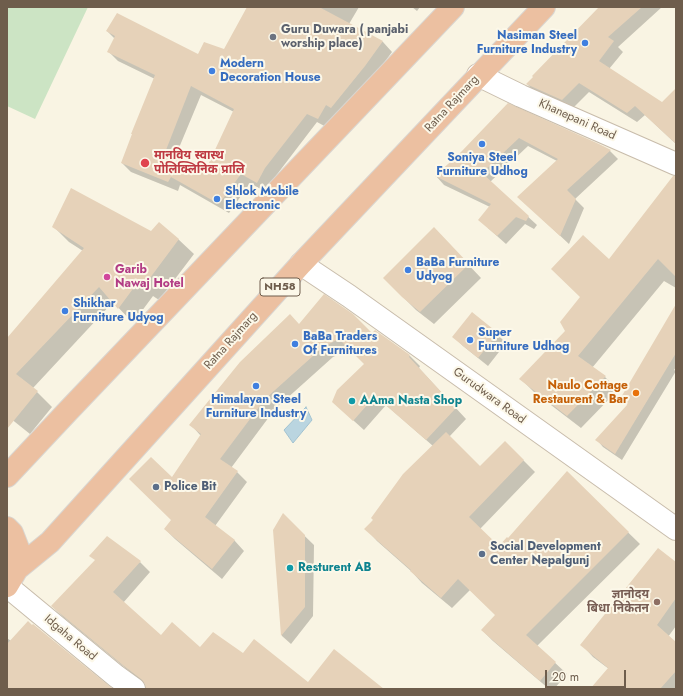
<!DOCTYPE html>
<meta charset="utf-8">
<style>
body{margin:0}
#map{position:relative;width:683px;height:696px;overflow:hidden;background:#f9f4e3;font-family:Jost,sans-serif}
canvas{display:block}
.frame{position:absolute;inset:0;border:8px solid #6e5d4c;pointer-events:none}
.scale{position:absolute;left:545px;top:670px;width:81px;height:18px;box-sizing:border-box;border:2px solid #6e5d4c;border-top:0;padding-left:5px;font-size:12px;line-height:14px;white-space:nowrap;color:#6e5d4c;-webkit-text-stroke:3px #fcf8e9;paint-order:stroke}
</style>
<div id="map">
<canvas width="683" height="696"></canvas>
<div class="frame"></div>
<div class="scale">20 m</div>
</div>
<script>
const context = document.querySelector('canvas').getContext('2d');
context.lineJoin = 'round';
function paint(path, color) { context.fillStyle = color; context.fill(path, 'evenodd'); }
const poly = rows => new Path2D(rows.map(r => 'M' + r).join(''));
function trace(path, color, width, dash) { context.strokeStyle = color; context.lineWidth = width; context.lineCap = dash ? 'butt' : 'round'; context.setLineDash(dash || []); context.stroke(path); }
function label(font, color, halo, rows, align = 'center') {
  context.font = font + ' Jost,"Noto Sans Devanagari",sans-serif'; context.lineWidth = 4; context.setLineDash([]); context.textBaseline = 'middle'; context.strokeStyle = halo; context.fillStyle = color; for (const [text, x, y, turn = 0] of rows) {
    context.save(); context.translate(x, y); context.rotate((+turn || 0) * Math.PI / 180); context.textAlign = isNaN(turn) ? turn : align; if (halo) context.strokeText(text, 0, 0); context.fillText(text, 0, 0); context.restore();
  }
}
const green = poly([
 [7,7,88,7,35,119,7,106]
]);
const water = poly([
 [306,407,312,420,293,443,284,430,306,407]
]);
const shadow = poly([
 [248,7,359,7,349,24,383,42,392,52,375,75,341,117,336,114,328,128,317,122,275,177,266,192,250,183,229,213,180,185,178,191,131,172,122,163,155,79,118,61,108,51,115,39,107,31,199,55,225,50],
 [201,95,234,112,208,168,176,155],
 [412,7,420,7,417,11],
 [610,7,662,7,618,47,623,52,609,69,662,103,676,90,676,144,645,115,637,122,589,92,572,109,537,94,527,84],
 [508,105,599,145,610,151,618,159,575,199,584,208,569,244,527,205,557,161,528,146,490,182,537,225,534,229,525,224,506,244,488,228,490,207,444,185,436,176,462,153],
 [676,179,676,288,664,281,592,368,605,377,618,390,581,428,534,392,521,379,566,331,609,260],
 [54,227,151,232,178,239,194,254,159,300,153,296,133,323,113,302,33,388,52,407,30,434,10,418,7,421,7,340,83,251,69,242],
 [447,242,481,278,434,324,416,310,384,278],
 [472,314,497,334,506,343,488,366,463,346,454,337],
 [299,324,372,334,410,356,420,366,419,368,466,419,449,437,480,468,505,442,535,472,480,529,499,547,508,539,567,473,640,544,537,646,567,674,554,689,549,689,493,641,482,630,496,615,470,590,452,608,422,583,411,571,377,541,366,529,433,446,386,405,364,430,344,412,365,364,350,349,333,357,275,409,231,468,237,472,247,482,215,526,234,540,244,551,222,579,175,539,165,529,172,520,172,478,201,436,191,425],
 [676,335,676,367,674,370,676,371,622,460,603,447,597,440,628,405],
 [283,515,314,545,313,616,291,644,282,636,274,530],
 [140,562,150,572,123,603,161,636,200,649,243,655,308,684,383,689,147,689,147,685,135,676,62,616,52,606],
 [676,563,676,626,668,637,676,643,676,689,595,689,609,669,593,657,582,645],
 [7,638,11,641,111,689,7,689]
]);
const building = poly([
 [247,7,319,7,383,41,365,66,331,108,326,105,318,119,307,114,265,168,257,183,241,174,219,204,171,177,168,182,121,163,132,134,131,134,155,75,107,52,115,36,106,31,117,13,198,54,204,42,224,49],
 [191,86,234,109,207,167,166,150],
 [599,7,642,7,608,37,614,41,599,61,662,102,676,88,676,144,635,106,627,113,579,83,562,100,526,84,533,77,532,76],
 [508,103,599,144,611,150,567,190,576,199,560,236,517,197,558,159,519,138,482,173,529,216,526,221,516,217,497,236,478,220,491,204,435,176,461,152],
 [673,176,676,176,676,277,658,259,578,356,606,376,567,416,519,379,565,331,560,322,580,297,551,269,583,235,609,259],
 [71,188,151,231,159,222,179,239,144,286,138,282,118,309,99,287,16,374,38,391,7,429,7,338,84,248,52,227],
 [434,227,469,264,420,312,402,297,383,278],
 [324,294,353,314,372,333,375,330,410,355,409,357,456,408,426,440,375,396,353,421,332,402,337,390,364,364,339,339,323,347,265,399,220,459,238,471,205,517,235,540,212,569,164,529,171,520,129,479,151,457,172,477,201,434,189,425,240,362,290,314,299,324],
 [676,304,676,353,615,454,595,440,627,405,620,399],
 [472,312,498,333,478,358,452,337],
 [446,432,480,466,505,441,524,460,469,517,499,546,507,537,508,538,567,471,629,532,526,635,556,662,540,681,481,630,495,615,458,579,441,598,410,571,411,570,364,529,373,520,371,518,403,474],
 [283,513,305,535,305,607,281,636,273,530],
 [107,536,141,561,113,592,161,635,172,622,200,647,213,632,243,653,254,639,308,682,334,649,384,689,146,689,145,684,141,679,124,666,51,606,95,560,89,556],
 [658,548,676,562,676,598,657,625,676,642,676,671,660,689,590,689,608,668,580,645],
 [28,621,32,625,33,624,113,689,7,689,7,644]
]);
const minor = poly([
 [478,75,521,96,676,164],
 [301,264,349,296,676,529],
 [7,586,116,676,134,689]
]);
const highway = poly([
 [7,476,68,411,453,7],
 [7,528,12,533,19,551,17,569,7,586],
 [17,569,50,542,301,264,544,7]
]);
const markers = [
 [273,37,4,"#6b7280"],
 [585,43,4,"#3f7fe0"],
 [212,71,4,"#3f7fe0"],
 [482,144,4,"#3f7fe0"],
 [145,163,5,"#e0444e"],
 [217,199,4,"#3f7fe0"],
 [408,270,4,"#3f7fe0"],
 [107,277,4,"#d1479c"],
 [65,311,4,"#3f7fe0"],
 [470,340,4,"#3f7fe0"],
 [295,344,4,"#3f7fe0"],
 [256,386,4,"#3f7fe0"],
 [636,393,4,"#e8710a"],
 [352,401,4,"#0f9aa8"],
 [156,487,4,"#5c6f8a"],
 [482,554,4,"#5c6f8a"],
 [290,568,4,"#0f9aa8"],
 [657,602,4,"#8d6e63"]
];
const shields = [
 [280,287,40]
];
const shieldNames = [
 ["NH58",280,287]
];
const worshipNames = [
 ["Guru Duwara ( panjabi",281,30],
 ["worship place)",281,44]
];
const shopNames = [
 ["Nasiman Steel",577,36,"right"],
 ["Furniture Industry",577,50,"right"],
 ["Modern",220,64],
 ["Decoration House",220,78],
 ["Soniya Steel",482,158,"center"],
 ["Furniture Udhog",482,172,"center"],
 ["Shlok Mobile",225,192],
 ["Electronic",225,206],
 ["BaBa Furniture",416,263],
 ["Udyog",416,277],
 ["Shikhar",73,304],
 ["Furniture Udyog",73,318],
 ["Super",478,333],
 ["Furniture Udhog",478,347],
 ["BaBa Traders",303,337],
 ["Of Furnitures",303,351],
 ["Himalayan Steel",256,400,"center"],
 ["Furniture Industry",256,414,"center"]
];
const streetNames = [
 ["Ratna Rajmarg",452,104,-47],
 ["Khanepani Road",577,120,24],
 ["Ratna Rajmarg",231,341,-48],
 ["Gurudwara Road",489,396,36],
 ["Idgaha Road",70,638,40]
];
const healthNames = [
 ["मानविय स्वास्थ",154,156],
 ["पोलिक्लिनिक प्रालि",154,170]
];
const hotelNames = [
 ["Garib",115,270],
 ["Nawaj Hotel",115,284]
];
const foodNames = [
 ["Naulo Cottage",628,386],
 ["Restaurent & Bar",628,400]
];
const cultureNames = [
 ["AAma Nasta Shop",360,401],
 ["Resturent AB",298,568]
];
const serviceNames = [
 ["Police Bit",164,487],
 ["Social Development",490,547],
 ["Center Nepalgunj",490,561]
];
const educationNames = [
 ["ज्ञानाेदय",649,595],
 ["बिधा निकेतन",649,609]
];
paint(green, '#cce4c4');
paint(water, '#bad5e0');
trace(water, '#a2c2d0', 1);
paint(shadow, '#0003');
paint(building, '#e6d2b9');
trace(minor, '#c8bcab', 24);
trace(highway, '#d9d5d0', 24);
trace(minor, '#fff', 22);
trace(highway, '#ecc0a1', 22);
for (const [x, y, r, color] of markers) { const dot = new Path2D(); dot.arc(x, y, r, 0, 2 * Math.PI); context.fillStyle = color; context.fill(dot); trace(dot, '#fcf8e9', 1.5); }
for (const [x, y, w] of shields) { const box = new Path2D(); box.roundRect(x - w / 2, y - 9, w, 18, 3); context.fillStyle = '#fcf8e9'; context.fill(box); trace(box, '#6e5d4c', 1); }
label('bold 11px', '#6e5d4c', null, shieldNames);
label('bold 12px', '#5b616d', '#fcf8e9', worshipNames, 'left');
label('bold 12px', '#366cbe', '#fcf8e9', shopNames, 'left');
label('12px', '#6e5d4c', '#fcf8e9', streetNames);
label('bold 12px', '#be3a42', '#fcf8e9', healthNames, 'left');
label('bold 12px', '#b23c85', '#fcf8e9', hotelNames, 'left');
label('bold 12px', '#c56008', '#fcf8e9', foodNames, 'right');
label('bold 12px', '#0d838f', '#fcf8e9', cultureNames, 'left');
label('bold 12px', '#4e5e75', '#fcf8e9', serviceNames, 'left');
label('bold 12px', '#785e54', '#fcf8e9', educationNames, 'right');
</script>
